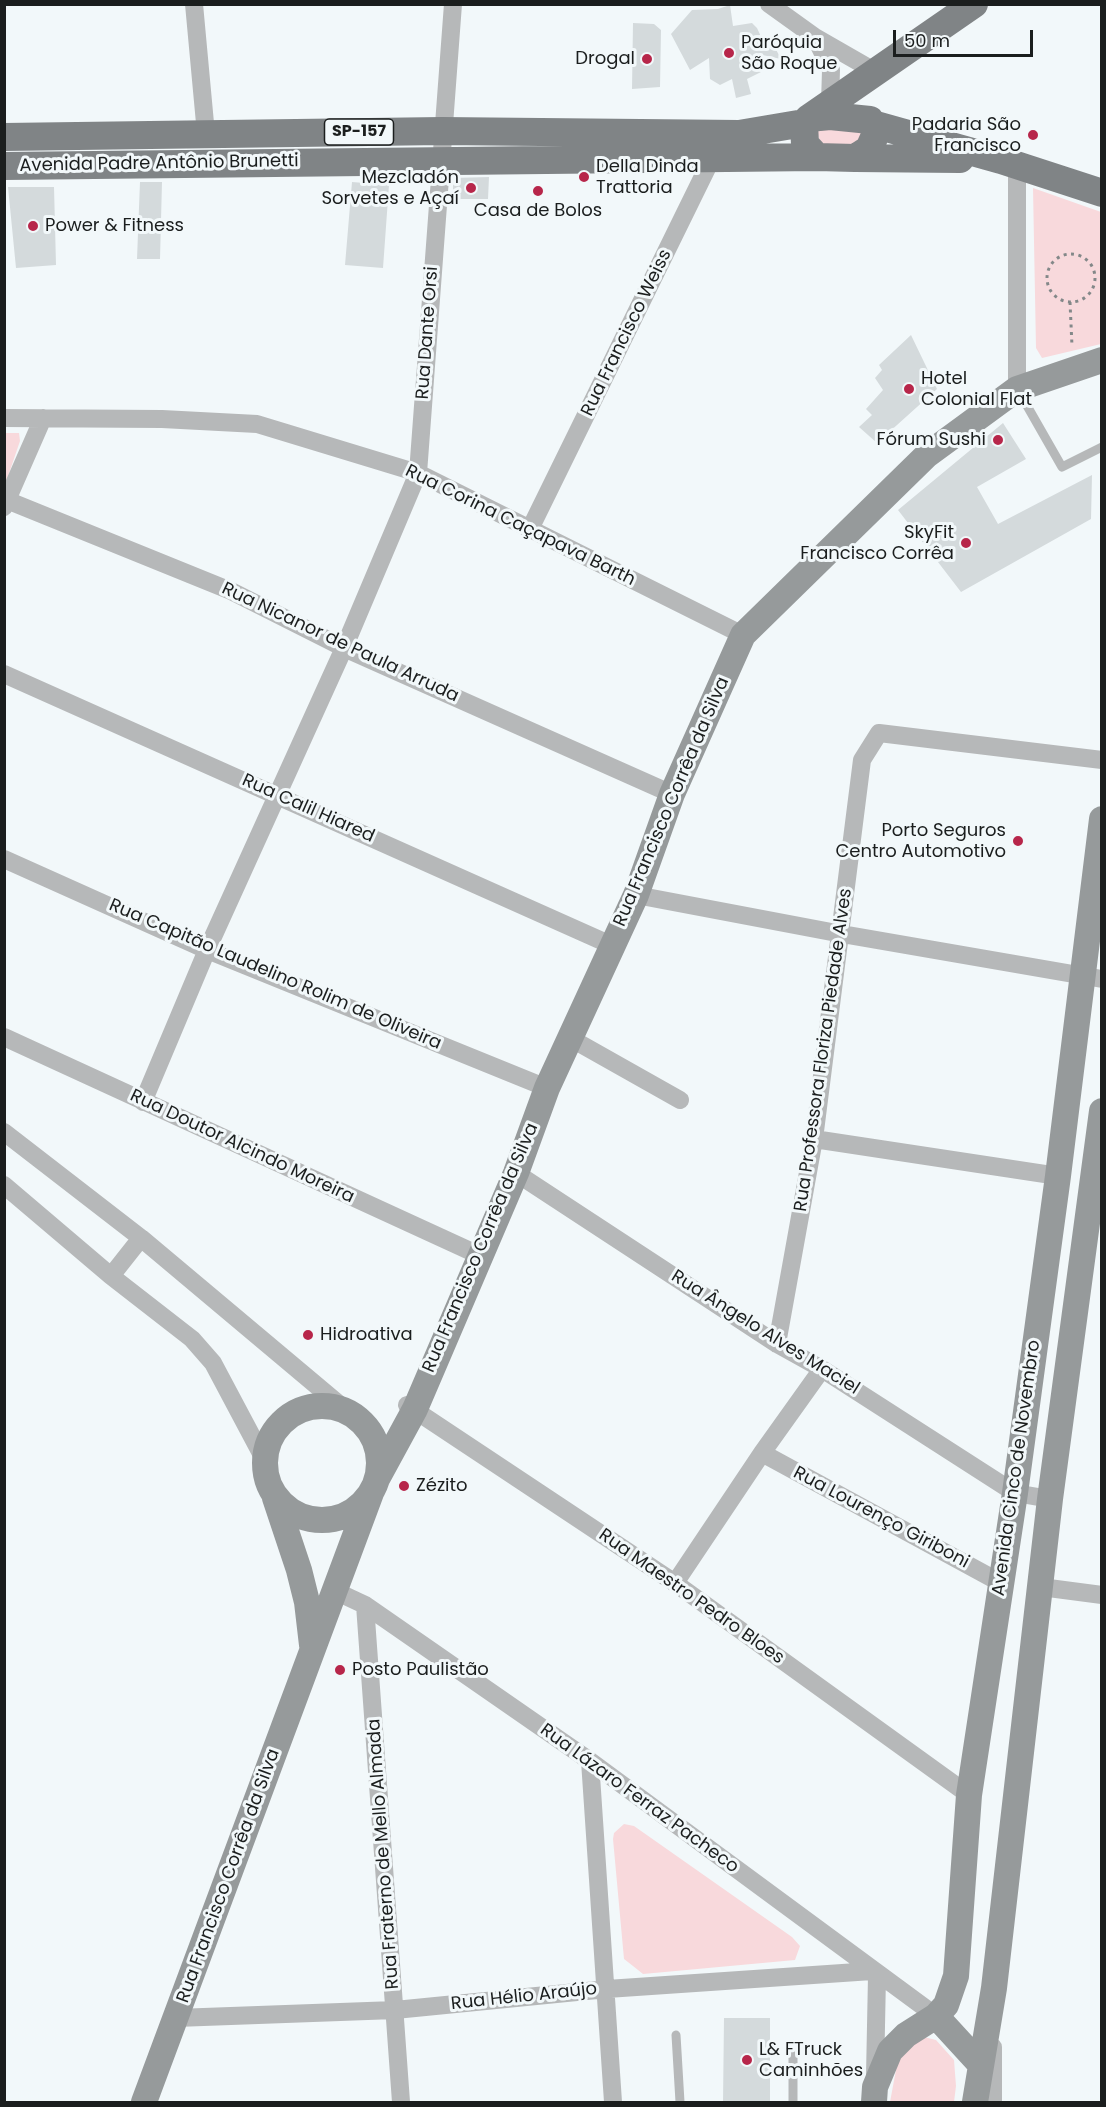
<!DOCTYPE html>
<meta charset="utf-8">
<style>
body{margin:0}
#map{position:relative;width:1106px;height:2107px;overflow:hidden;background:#f2f8fa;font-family:Poppins,sans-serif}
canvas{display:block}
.frame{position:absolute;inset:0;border:6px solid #1b1e1e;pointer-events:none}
.scale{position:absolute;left:893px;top:30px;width:140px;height:27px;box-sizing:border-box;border:3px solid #1b1e1e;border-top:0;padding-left:8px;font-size:18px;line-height:21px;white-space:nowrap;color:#1b1e1e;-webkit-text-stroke:4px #f2f8fa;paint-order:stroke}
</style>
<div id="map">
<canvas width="1106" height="2107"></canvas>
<div class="frame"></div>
<div class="scale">50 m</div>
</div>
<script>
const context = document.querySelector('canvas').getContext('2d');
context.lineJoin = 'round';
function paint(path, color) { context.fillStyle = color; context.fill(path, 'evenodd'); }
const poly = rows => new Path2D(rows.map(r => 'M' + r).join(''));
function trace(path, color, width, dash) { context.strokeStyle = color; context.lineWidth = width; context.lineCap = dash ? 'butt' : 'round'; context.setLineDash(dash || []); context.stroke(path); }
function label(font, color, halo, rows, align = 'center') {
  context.font = font + ' Poppins,sans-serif'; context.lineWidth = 6; context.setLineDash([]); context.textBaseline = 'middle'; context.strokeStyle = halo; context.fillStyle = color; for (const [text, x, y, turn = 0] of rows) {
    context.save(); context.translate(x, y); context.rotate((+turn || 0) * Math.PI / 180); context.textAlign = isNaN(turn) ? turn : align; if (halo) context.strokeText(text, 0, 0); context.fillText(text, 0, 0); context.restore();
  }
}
const green = poly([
 [863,124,859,147,826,147,819,139,816,126],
 [1033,188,1101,212,1101,344,1042,358,1036,348],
 [5,433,19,433,20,441,5,485],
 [624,1824,634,1826,792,1937,800,1946,795,1960,643,1974,633,1966,624,1959,613,1839,614,1833],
 [924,2037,936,2040,954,2060,956,2086,954,2102,890,2102,899,2054]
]);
const building = poly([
 [730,5,733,26,752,23,757,28,763,41,771,40,781,59,758,54,761,72,747,79,751,94,736,98,732,79,720,85,710,79,709,58,690,70,671,34,692,10,718,9],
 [633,23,654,24,661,30,660,87,632,89],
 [489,177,488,199,453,199,453,178],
 [140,182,162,182,160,259,137,259],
 [352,182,389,185,383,268,345,265],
 [8,187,54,187,56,265,16,268],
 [911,335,937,389,877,443,859,427,872,415,866,409,883,390,875,378,882,370,879,365],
 [1003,423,1026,459,977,487,998,524,1092,475,1091,519,961,592,898,510],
 [724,2018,770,2018,770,2103,723,2103]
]);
const path = poly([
 '1047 278a24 24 0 1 1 48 0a24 24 0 1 1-48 0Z',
 [1070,302,1072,346]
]);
const lane = poly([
 [1018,390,1062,467,1102,447],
 [676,2035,680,2102],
 [793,2102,793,2053]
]);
const street = poly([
 [194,4,206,134],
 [769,4,815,37,876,72],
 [816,39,831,70,830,103],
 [1017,165,1017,389],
 [4,418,162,419,257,424,418,473,743,635],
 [4,499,231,591,344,648,672,794],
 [4,507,43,418],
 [530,529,712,158,713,150],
 [4,674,611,945],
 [4,859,207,950,547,1088],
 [636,895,842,934,1102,979],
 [4,1037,481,1256],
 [570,1038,680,1100],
 [143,1102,207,950,344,648,418,473,453,4],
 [4,1132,141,1238,347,1411],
 [814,1139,1058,1176],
 [516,1173,777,1344,822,1369,1015,1493,1050,1499],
 [4,1185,111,1276,192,1339,213,1363,264,1459],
 [111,1276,141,1238],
 [777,1344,814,1139,862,760,879,733,1102,760],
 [407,1405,675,1583,969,1795],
 [762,1453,1001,1583],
 [675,1583,762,1453,822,1369],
 [1041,1587,1102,1595],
 [335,1591,365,1605,590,1761,936,2016],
 [365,1605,401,2102],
 [590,1761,613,2102],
 [176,2018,395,2010,607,1989,872,1971],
 [875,2076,877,1976],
 [993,2102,993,2047]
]);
const secondary = poly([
 '265 1463a57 57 0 1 1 114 0a57 57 0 1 1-114 0Z',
 [378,1477,415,1409,516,1173,547,1088,636,895,672,794,743,635,927,455,1017,389,1102,360],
 [275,1498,299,1570,307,1602,312,1645],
 [936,2016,980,2064],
 [144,2102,371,1493],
 [874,2102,875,2087,890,2051,906,2035,936,2016,946,2005,956,1976,969,1795,1015,1493,1058,1176,1102,819],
 [975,2102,994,1988,1050,1499,1102,1111]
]);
const primary = poly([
 [830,116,870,120,877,131,869,149,855,158,817,157,805,144,804,123,809,118,830,116],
 [809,118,974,4],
 [876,125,1001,160,1102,193],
 [4,137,442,131,739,134,804,123],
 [855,158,960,159],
 [4,166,817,157]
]);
const markers = [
 [729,53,6,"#b7264a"],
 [647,59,6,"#b7264a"],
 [1033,135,6,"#b7264a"],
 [584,177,6,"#b7264a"],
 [471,188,6,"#b7264a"],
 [538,191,6,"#b7264a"],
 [33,226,6,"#b7264a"],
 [909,389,6,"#b7264a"],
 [998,440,6,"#b7264a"],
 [966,543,6,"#b7264a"],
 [1018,841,6,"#b7264a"],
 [308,1335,6,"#b7264a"],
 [404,1486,6,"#b7264a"],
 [340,1670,6,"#b7264a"],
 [747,2060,6,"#b7264a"]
];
const shields = [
 [359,132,69]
];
const shieldNames = [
 ["SP-157",359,132]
];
const poiNames = [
 ["Paróquia",741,43],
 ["São Roque",741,64],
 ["Drogal",635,59,"right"],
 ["Padaria São",1021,125,"right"],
 ["Francisco",1021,146,"right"],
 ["Della Dinda",596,167],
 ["Trattoria",596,188],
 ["Mezcladón",459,178,"right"],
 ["Sorvetes e Açaí",459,199,"right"],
 ["Casa de Bolos",538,211,"center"],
 ["Power & Fitness",45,226],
 ["Hotel",921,379],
 ["Colonial Flat",921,400],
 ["Fórum Sushi",986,440,"right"],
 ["SkyFit",954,533,"right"],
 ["Francisco Corrêa",954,554,"right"],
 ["Porto Seguros",1006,831,"right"],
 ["Centro Automotivo",1006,852,"right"],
 ["Hidroativa",320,1335],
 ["Zézito",416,1486],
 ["Posto Paulistão",352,1670],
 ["L& FTruck",759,2050],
 ["Caminhões",759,2071]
];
const streetNames = [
 ["Avenida Padre Antônio Brunetti",159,164,-1],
 ["Rua Dante Orsi",428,333,-86],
 ["Rua Francisco Weiss",627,333,-64],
 ["Rua Corina Caçapava Barth",520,526,26],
 ["Rua Nicanor de Paula Arruda",340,643,25],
 ["Rua Francisco Corrêa da Silva",672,802,-67],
 ["Rua Calil Hiared",308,809,24],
 ["Rua Capitão Laudelino Rolim de Oliveira",275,975,23],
 ["Rua Professora Floriza Piedade Alves",824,1050,-82],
 ["Rua Doutor Alcindo Moreira",242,1147,25],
 ["Rua Francisco Corrêa da Silva",481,1248,-67],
 ["Rua Ângelo Alves Maciel",765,1333,32],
 ["Avenida Cinco de Novembro",1017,1468,-82],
 ["Rua Lourenço Giriboni",881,1518,28],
 ["Rua Maestro Pedro Bloes",691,1597,35],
 ["Rua Lázaro Ferraz Pacheco",639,1799,36],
 ["Rua Fraterno de Mello Almada",384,1854,-94],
 ["Rua Francisco Corrêa da Silva",229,1876,-70],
 ["Rua Hélio Araújo",524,1997,-6]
];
paint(green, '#f8d9dc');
paint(building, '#d4dadc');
trace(path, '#838889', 3, [3, 4.5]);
trace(lane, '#b6b8b9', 9);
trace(street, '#b6b8b9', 18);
trace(secondary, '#969a9b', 26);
trace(primary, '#808486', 28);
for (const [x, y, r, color] of markers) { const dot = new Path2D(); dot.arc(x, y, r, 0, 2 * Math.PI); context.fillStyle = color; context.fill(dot); trace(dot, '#f2f8fa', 2); }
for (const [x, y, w] of shields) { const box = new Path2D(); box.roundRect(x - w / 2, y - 13, w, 26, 4.5); context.fillStyle = '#f2f8fa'; context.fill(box); trace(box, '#1b1e1e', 1.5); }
label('bold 16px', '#1b1e1e', null, shieldNames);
label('18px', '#1b1e1e', '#f2f8fa', poiNames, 'left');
label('18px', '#1b1e1e', '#f2f8fa', streetNames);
</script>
